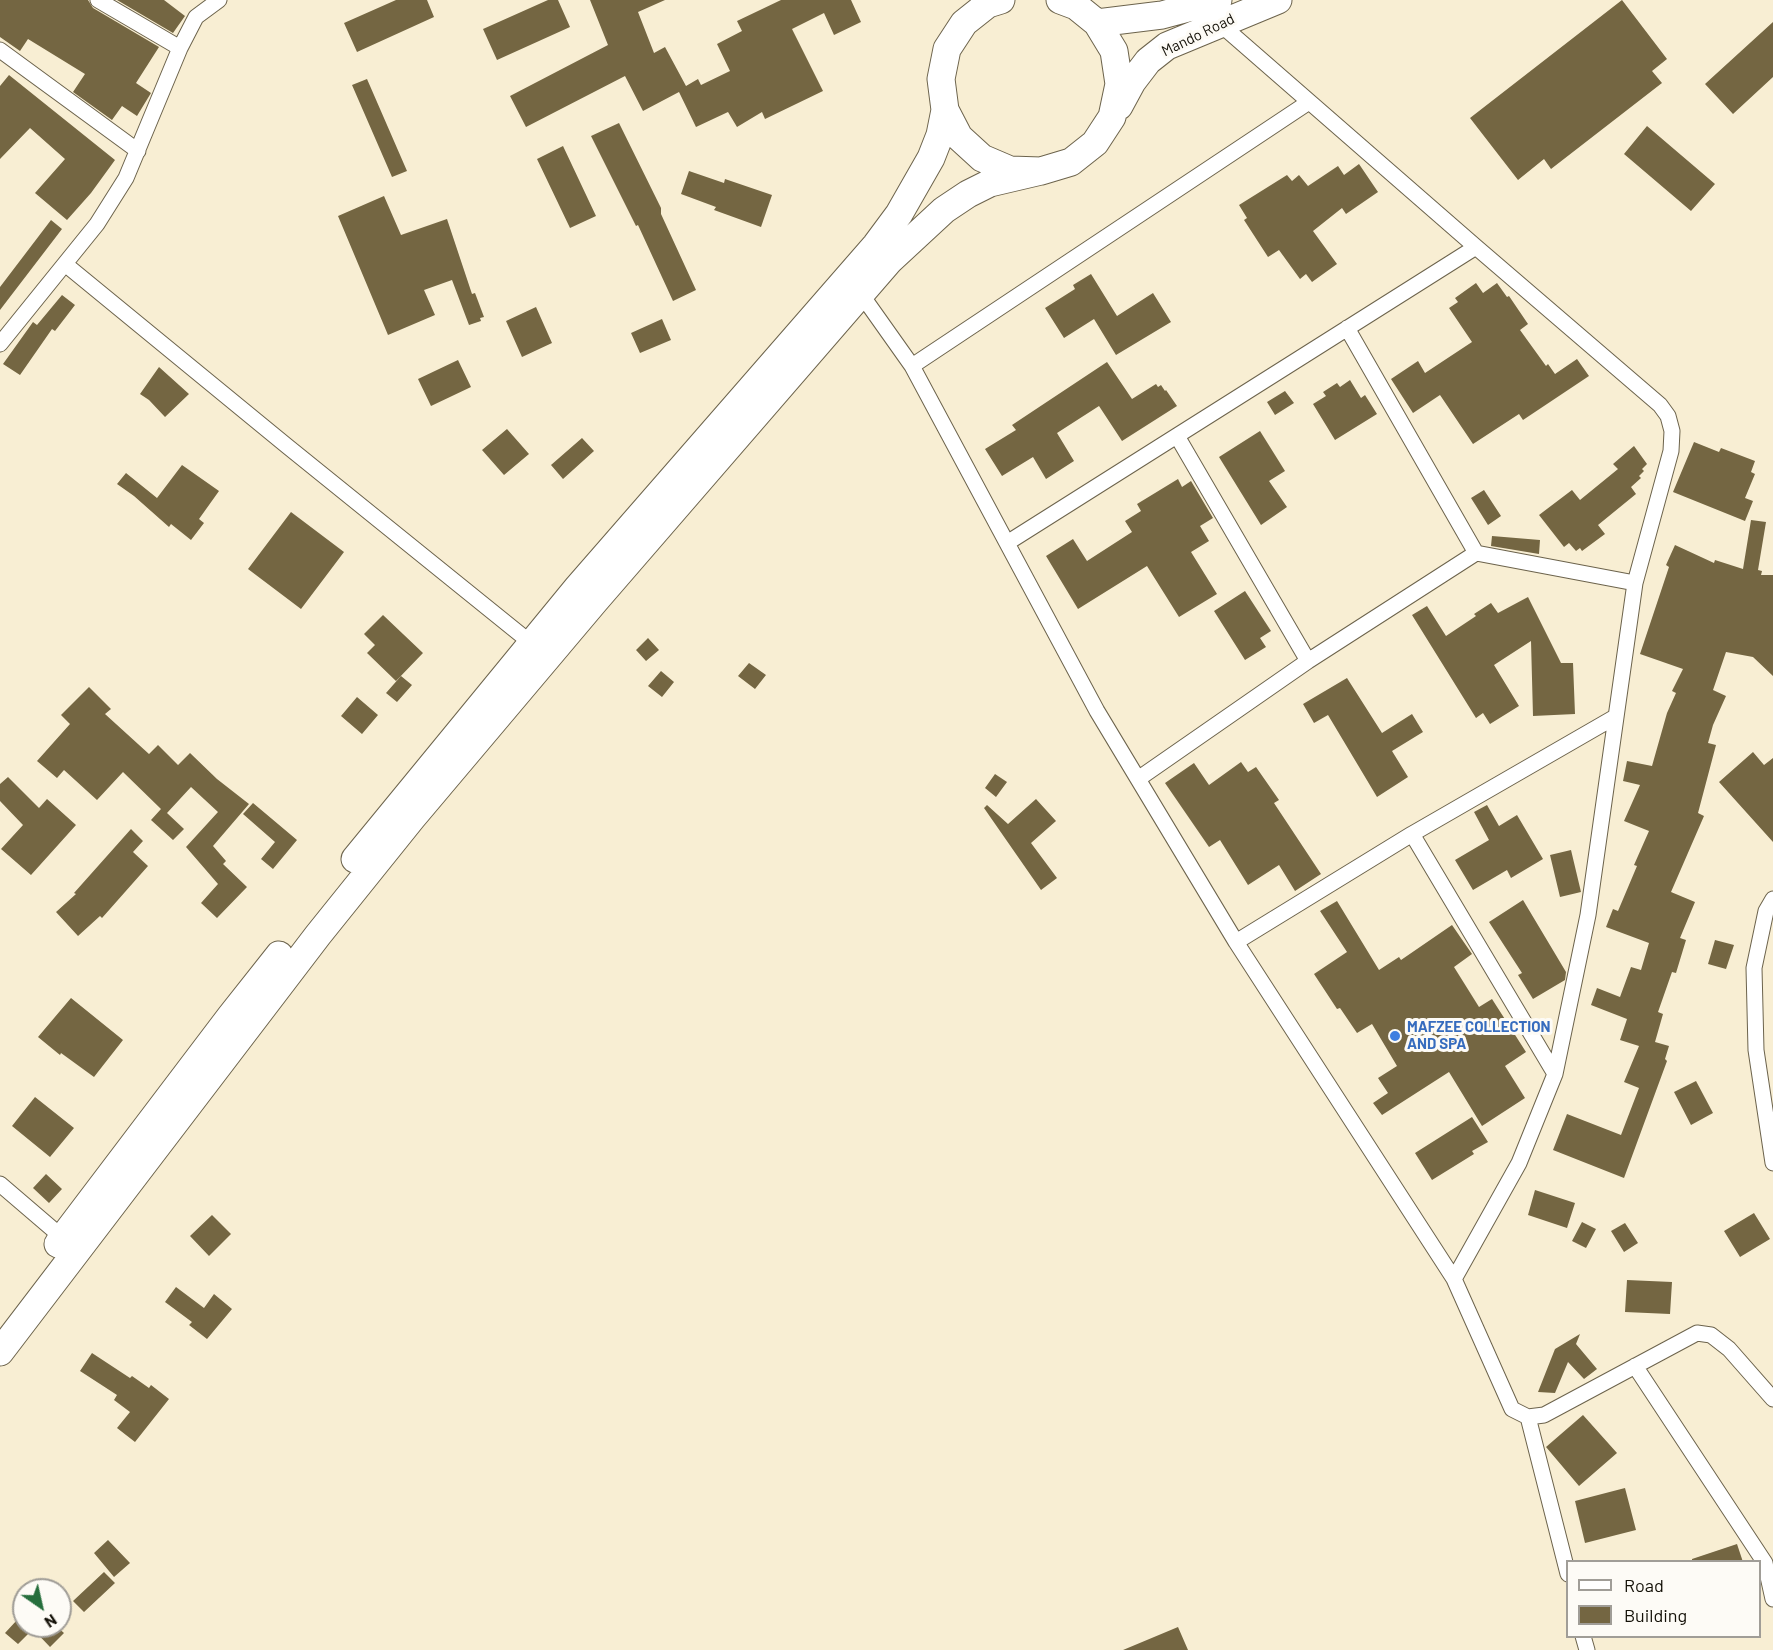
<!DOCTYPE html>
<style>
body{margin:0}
#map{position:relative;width:1773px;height:1650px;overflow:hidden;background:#f8eed3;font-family:Barlow,sans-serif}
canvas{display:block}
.legend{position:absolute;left:1566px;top:1560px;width:195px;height:78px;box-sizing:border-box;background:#fdfbf6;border:2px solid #a09d97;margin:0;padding:8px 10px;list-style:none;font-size:18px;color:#141108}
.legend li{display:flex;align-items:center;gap:12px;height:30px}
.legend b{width:30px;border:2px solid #a09d97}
.north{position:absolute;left:12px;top:1578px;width:60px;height:60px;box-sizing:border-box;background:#fdfbf6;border:2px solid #a09d97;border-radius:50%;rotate:146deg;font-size:16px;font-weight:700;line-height:24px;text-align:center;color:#141108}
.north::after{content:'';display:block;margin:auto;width:21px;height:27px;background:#266e3c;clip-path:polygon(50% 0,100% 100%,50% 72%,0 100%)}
</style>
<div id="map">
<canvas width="1773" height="1650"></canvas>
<ul class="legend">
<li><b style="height:8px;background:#fff"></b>Road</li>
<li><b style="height:16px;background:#746642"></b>Building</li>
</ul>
<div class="north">N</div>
</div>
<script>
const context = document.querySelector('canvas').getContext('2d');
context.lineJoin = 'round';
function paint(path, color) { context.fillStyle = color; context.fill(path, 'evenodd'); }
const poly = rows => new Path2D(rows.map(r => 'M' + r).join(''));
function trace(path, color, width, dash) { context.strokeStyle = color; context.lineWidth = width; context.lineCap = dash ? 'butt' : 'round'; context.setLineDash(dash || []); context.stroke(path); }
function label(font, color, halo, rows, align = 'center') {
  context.font = font + ' Barlow,sans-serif'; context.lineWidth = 6; context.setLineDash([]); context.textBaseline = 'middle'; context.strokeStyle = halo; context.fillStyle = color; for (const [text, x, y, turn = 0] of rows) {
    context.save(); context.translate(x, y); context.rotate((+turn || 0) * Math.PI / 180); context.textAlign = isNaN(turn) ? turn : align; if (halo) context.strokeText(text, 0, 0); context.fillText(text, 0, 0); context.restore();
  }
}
const building = poly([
 [0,0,88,0,93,8,159,47,136,83,151,93,137,116,122,106,112,120,73,92,85,74,28,39,20,51,0,37],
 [117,0,164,0,185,16,173,33],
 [396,0,427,0,434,17,357,52,344,23],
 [548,0,558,0,570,27,497,60,483,29],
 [590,0,665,0,638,12,654,53,665,47,686,86,698,79,701,85,730,71,717,44,742,31,737,21,781,0,851,0,861,22,834,35,824,13,792,29,823,91,765,119,762,112,737,127,728,112,696,127,679,92,643,111,625,76,526,127,510,96,608,45],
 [1622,0,1667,59,1652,71,1662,83,1551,169,1544,159,1518,180,1470,118],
 [1773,22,1773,77,1733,114,1705,84],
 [9,75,115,160,91,193,67,220,35,193,65,159,30,128,0,159,0,86],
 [367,79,407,171,392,177,352,85],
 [619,123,661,208,661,214,696,290,673,301,638,225,636,226,591,136],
 [1647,126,1715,184,1691,211,1624,154],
 [563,146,596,216,570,228,537,159],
 [1359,164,1378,192,1346,214,1342,208,1313,231,1337,264,1312,282,1306,274,1300,279,1279,250,1268,257,1244,220,1247,218,1239,205,1287,175,1292,181,1299,175,1308,186,1338,166,1344,175],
 [689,171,724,183,725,179,772,195,761,227,714,210,716,207,681,194],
 [384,196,401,235,447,219,472,294,475,293,484,317,480,318,481,321,469,325,452,280,424,290,435,315,388,335,338,216],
 [51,220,62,229,0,310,0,287],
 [1091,274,1117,316,1153,293,1171,322,1116,355,1094,319,1064,338,1045,308,1075,289,1073,285],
 [1476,283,1483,293,1497,283,1507,297,1509,296,1528,324,1520,330,1546,366,1548,364,1555,374,1577,359,1589,376,1523,420,1519,414,1473,444,1440,395,1413,413,1391,379,1418,361,1425,373,1472,342,1449,308,1458,302,1455,298],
 [62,295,75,305,55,331,52,329,20,375,3,364,33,322,37,325],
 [536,307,552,343,522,357,506,321],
 [662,319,671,340,640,353,631,333],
 [458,360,471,387,431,406,418,379],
 [1107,362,1132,399,1156,384,1158,387,1161,385,1165,391,1166,390,1177,406,1122,441,1099,406,1057,433,1074,461,1046,479,1033,457,1002,476,985,449,1016,430,1012,425],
 [159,367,189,394,165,417,149,400,140,394],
 [1350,380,1361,398,1365,395,1377,414,1335,440,1313,404,1326,396,1323,392,1337,383,1340,387],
 [1285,391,1294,403,1275,415,1267,402],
 [507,429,529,454,504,475,482,450],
 [1260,431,1285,471,1269,481,1287,507,1261,525,1219,457],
 [582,438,594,451,563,479,551,465],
 [1694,442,1719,452,1721,448,1755,461,1751,472,1755,474,1745,498,1753,501,1745,521,1673,492],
 [1634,446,1647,464,1642,469,1644,471,1639,476,1641,478,1631,487,1636,494,1598,525,1605,534,1582,551,1580,548,1576,551,1569,543,1564,547,1539,515,1572,490,1580,500,1618,469,1613,464],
 [182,465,219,491,199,519,204,523,191,540,171,524,169,527,134,496,117,484,126,473,157,498],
 [1178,479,1182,487,1191,481,1213,518,1200,526,1209,541,1191,552,1217,594,1179,617,1147,566,1078,609,1046,556,1073,539,1087,561,1132,532,1125,521,1141,511,1137,504],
 [1484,490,1501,516,1488,525,1471,498],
 [291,512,344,552,301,609,248,569],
 [1751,520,1766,522,1758,570,1762,571,1761,575,1773,575,1773,676,1753,657,1726,652,1713,690,1726,696,1713,725,1708,743,1716,745,1698,813,1704,816,1671,892,1695,902,1680,938,1686,940,1676,973,1672,972,1658,1012,1663,1014,1655,1042,1669,1046,1665,1059,1667,1061,1624,1178,1553,1150,1567,1114,1621,1135,1639,1088,1624,1082,1639,1046,1620,1040,1627,1019,1591,1005,1597,988,1620,997,1631,967,1641,970,1649,943,1606,927,1613,909,1618,911,1637,866,1634,865,1649,831,1624,821,1640,785,1623,781,1627,761,1652,766,1667,713,1676,693,1672,691,1683,669,1640,654,1669,567,1666,565,1675,545,1714,563,1715,560,1743,569],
 [1492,536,1540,540,1539,554,1491,546],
 [1245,591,1271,631,1260,638,1266,647,1245,660,1214,611],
 [1528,597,1561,663,1573,663,1575,714,1533,716,1531,641,1494,665,1519,706,1490,724,1483,713,1476,718,1412,615,1427,606,1446,636,1476,616,1474,614,1491,603,1498,613],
 [383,615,423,653,396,681,367,653,375,645,364,634],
 [648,638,659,650,646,661,636,650],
 [749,663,766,675,755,689,738,676],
 [661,671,674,682,662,697,648,686],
 [401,676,412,685,397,702,386,693],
 [1347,678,1382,733,1412,714,1423,732,1392,751,1408,777,1377,797,1328,715,1314,723,1303,704],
 [89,687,111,709,105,714,149,754,158,745,178,765,190,753,217,779,249,804,213,846,226,861,223,864,247,887,217,918,201,903,218,884,186,847,218,812,191,787,167,813,184,829,173,840,151,820,161,809,123,772,97,800,64,770,57,778,37,761,70,724,61,715],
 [357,697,378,715,362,734,341,716],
 [1753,752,1764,765,1773,758,1773,842,1719,782],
 [1241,762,1248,772,1256,767,1279,800,1274,803,1321,874,1295,891,1279,865,1248,885,1220,840,1209,847,1165,783,1194,763,1209,785],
 [995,774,1007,782,996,797,985,788],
 [8,777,39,808,47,799,76,825,31,875,1,849,23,825,0,801,0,784],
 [1036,799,1056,821,1031,843,1057,878,1041,890,984,808,987,805,1008,824],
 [253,803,297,840,273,869,261,859,275,842,243,814],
 [1487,805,1499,826,1517,815,1543,859,1511,878,1507,870,1473,890,1455,860,1489,840,1474,812],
 [131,829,143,841,133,852,148,866,102,918,100,916,78,936,56,912,76,894,74,893],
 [1571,850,1581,892,1560,897,1550,855],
 [1523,900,1566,972,1565,980,1533,999,1518,975,1522,973,1489,922],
 [1337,901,1379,970,1399,957,1401,960,1452,925,1472,954,1454,967,1479,1007,1492,999,1526,1052,1505,1066,1525,1098,1482,1126,1449,1072,1382,1115,1373,1103,1388,1093,1378,1078,1397,1066,1372,1024,1357,1033,1340,1008,1337,1009,1314,974,1347,952,1320,911],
 [1715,940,1734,945,1726,969,1708,964],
 [71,998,123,1040,94,1077,61,1053,60,1055,38,1037],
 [1696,1081,1713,1113,1691,1125,1674,1092],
 [35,1097,74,1128,50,1157,12,1126],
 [1472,1117,1488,1142,1472,1151,1474,1154,1432,1180,1415,1153],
 [46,1174,62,1189,49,1203,33,1188],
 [1535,1190,1575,1203,1567,1228,1528,1215],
 [1754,1213,1770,1239,1740,1257,1724,1231],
 [212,1215,231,1234,209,1256,190,1236],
 [1582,1222,1596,1229,1586,1248,1572,1241],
 [1625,1223,1638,1243,1624,1252,1611,1231],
 [1627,1280,1672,1282,1670,1314,1625,1312],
 [176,1287,204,1308,214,1294,232,1309,207,1339,189,1325,192,1322,165,1302],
 [1580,1334,1576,1344,1597,1369,1584,1379,1568,1362,1555,1393,1538,1392,1555,1349],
 [92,1353,130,1378,132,1376,149,1388,151,1385,169,1399,135,1442,117,1428,130,1412,114,1400,117,1395,80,1371],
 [1583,1415,1617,1453,1579,1486,1546,1447],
 [1625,1488,1636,1530,1585,1543,1575,1501],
 [108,1540,130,1563,114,1577,94,1553],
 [1737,1544,1743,1562,1692,1562,1692,1559],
 [104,1572,115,1583,84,1612,73,1601],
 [17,1620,30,1632,18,1644,5,1633],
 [30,1626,56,1626,64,1633,50,1647],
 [1178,1627,1188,1650,1123,1650]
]);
const street = poly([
 [98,0,180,48],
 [1219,23,1476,247,1660,405,1668,416,1672,431,1671,451,1635,583,1588,915,1555,1074,1519,1163,1454,1279],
 [0,50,138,151],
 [65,264,287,446,531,643],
 [861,294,912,366,1097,711,1236,942,1454,1279,1512,1409,1528,1417,1544,1415,1697,1333,1711,1335,1729,1349,1773,1399],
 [1347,328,1476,553],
 [0,344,97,224,126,178,180,48,196,17,219,0],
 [912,366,1309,102],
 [1177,436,1308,661],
 [1007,543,1476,247],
 [1138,779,1308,661,1476,553,1635,583],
 [1412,834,1555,1074],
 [1773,899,1766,911,1754,968,1756,1050,1773,1163],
 [1236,942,1412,834,1615,717],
 [0,1184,63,1238],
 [1635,1366,1765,1563,1773,1599],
 [1528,1417,1568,1574],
 [1583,1636,1587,1650]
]);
const highway = poly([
 [1001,0,988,4,964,23,947,49,941,79,945,110,959,137,982,158,1010,170,1041,171,1071,162,1095,143,1112,117,1119,84,1114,51,1097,23,1076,6,1060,0],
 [1097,23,1162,15,1218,0],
 [1119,106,1132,82,1148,61,1167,46,1278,0],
 [355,859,578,587,876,245,899,214,931,158,940,135,945,110],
 [58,1244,230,1017,279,955],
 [0,1352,318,935,412,818,595,601,890,260,944,210,968,194,990,183,1041,171]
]);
const markers = [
 [1395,1036,6,"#3f7fe0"]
];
const streetNames = [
 ["Mando Road",1198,35,-26]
];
const shopNames = [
 ["MAFZEE COLLECTION",1407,1027],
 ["AND SPA",1407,1044]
];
paint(building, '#746642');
trace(street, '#6c634c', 17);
trace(highway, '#6c634c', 29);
trace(street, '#fff', 15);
trace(highway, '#fff', 27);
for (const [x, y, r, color] of markers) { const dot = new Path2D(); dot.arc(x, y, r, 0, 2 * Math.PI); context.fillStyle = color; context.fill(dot); trace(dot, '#fdfbf6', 2); }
label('15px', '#141108', '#fdfbf6', streetNames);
label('bold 15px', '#366cbe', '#fdfbf6', shopNames, 'left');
</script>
